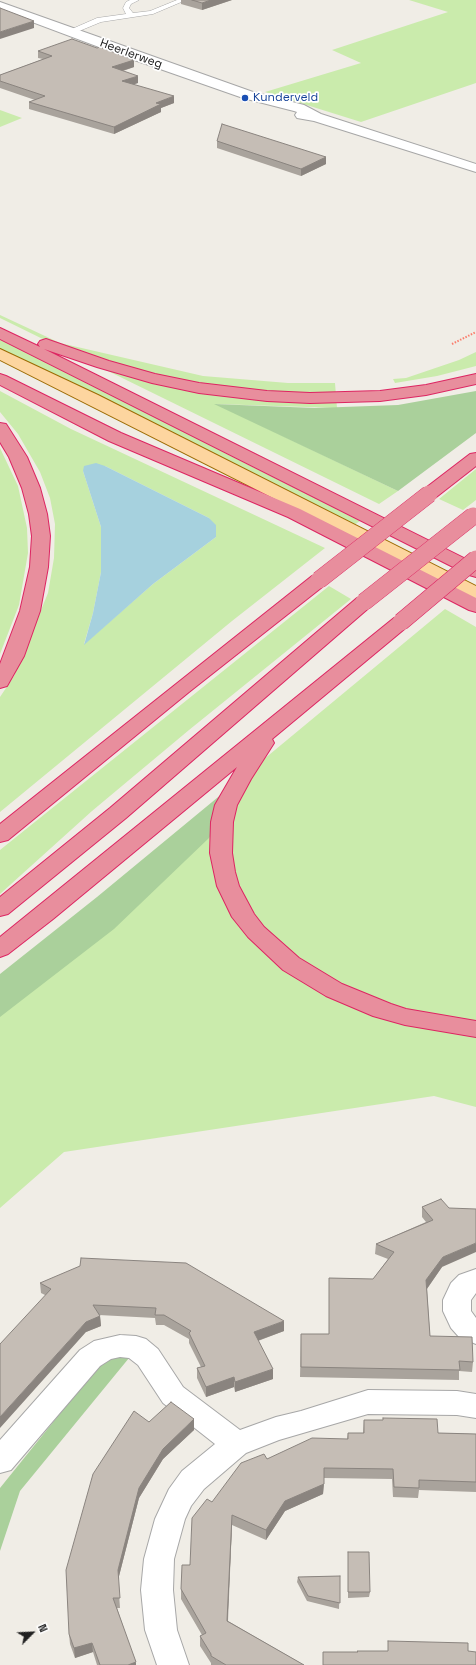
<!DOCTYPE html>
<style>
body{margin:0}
#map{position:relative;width:476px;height:1665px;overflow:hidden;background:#f0ede6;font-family:"Space Grotesk",sans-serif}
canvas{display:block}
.north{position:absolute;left:12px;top:1613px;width:40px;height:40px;-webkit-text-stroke:3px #fff;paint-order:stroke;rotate:66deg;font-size:11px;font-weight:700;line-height:16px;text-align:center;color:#202020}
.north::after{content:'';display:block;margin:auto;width:14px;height:18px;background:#202020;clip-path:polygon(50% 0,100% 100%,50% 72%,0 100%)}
</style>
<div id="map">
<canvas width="476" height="1665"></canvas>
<div class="north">N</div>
</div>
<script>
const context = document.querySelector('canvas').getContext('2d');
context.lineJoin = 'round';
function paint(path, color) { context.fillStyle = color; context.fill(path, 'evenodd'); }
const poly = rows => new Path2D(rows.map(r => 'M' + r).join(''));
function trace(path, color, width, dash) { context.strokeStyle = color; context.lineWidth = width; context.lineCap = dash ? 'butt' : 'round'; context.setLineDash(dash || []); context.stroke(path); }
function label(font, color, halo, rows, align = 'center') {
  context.font = font + ' "Space Grotesk",sans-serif'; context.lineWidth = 3.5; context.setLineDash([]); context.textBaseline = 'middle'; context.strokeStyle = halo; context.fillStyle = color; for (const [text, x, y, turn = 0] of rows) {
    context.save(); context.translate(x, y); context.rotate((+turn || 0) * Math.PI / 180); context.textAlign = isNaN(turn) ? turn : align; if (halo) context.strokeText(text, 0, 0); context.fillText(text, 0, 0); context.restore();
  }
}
const grass = poly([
 [409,0,476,0,476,83,361,122,265,92,361,63,332,50,448,12],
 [0,110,22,118,0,127],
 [0,315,60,343,203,376,288,383,335,383,337,408,216,404,398,491,379,504,0,318],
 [0,339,360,521,351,527,0,349],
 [476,352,476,366,437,376,395,383,393,379,406,378,459,360],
 [0,391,71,429,325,548,232,621,0,812,0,697,14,676,48,593,54,558,55,524,50,498,40,472,18,434,0,412],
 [105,466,209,518,216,537,153,584,84,644,93,613,101,572,101,527,83,471],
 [0,448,18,486,27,528,28,553,19,605,0,654],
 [476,469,476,500,463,510,439,499],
 [329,586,351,599,189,730,92,811,0,894,0,850],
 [445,609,476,627,476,1107,434,1096,64,1152,0,1208,0,1010,246,774]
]);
const forest = poly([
 [476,391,476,433,398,491,214,404,315,408,398,405],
 [246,774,209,838,114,929,0,1017,0,974,97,897],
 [111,1356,129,1358,20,1491,0,1551,0,1488,104,1359]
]);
const water = poly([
 [96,463,105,466,209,518,216,525,216,537,153,584,84,645,93,613,101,572,101,527,83,471,84,466]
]);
const path = poly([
 [452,344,476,332]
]);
const service = poly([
 [130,0,139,0,131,4,129,8,133,13,150,11,177,0,186,0,153,14,101,22,72,34,69,34,65,32,97,18,126,14,123,8,126,2,130,0]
]);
const minor = poly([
 [476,1269,476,1293,471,1300,471,1311,476,1318,476,1344,459,1337,451,1328,443,1311,443,1300,451,1283,459,1275,476,1269],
 [120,1335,136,1336,146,1339,158,1349,183,1387,240,1430,276,1417,301,1411,368,1390,457,1391,476,1394,476,1418,457,1415,368,1414,279,1440,246,1453,204,1489,191,1506,185,1519,174,1559,173,1590,177,1630,189,1665,157,1665,145,1630,141,1590,144,1559,155,1519,169,1489,182,1471,215,1444,163,1403,138,1365,129,1358,120,1357,111,1359,100,1366,11,1470,0,1473,0,1440,80,1350,94,1341,120,1335]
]);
const tertiary = poly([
 [0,2,253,92,304,105,321,114,476,164,476,172,314,121,297,118,295,115,297,112,294,111,243,98,123,56,0,10,0,2]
]);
const primary = poly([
 [0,349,98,395,476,586,476,599,469,597,0,360,0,349]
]);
const motorway = poly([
 [0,328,40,347,38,344,40,341,46,339,109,361,155,374,199,383,267,391,310,393,380,391,426,385,476,374,476,384,426,395,380,401,310,403,267,401,199,393,152,383,97,367,44,349,476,564,476,577,469,575,0,339,0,328],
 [0,374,6,376,121,433,300,509,476,598,476,612,469,610,288,517,109,441,0,385,0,374],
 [0,423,6,424,27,457,40,488,47,514,50,536,48,567,40,611,24,656,7,686,0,688,0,664,20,611,30,567,32,536,29,514,22,488,9,457,0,442,0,423],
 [476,453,476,466,435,498,429,499,423,498,420,494,423,490,470,454,476,453],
 [319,574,326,576,328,580,326,584,189,692,8,840,0,842,0,824,312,576,319,574],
 [364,596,371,598,374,602,371,606,126,818,8,914,0,916,0,897,110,808,357,598,364,596],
 [401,616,408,618,411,622,408,626,272,739,274,743,251,779,237,805,233,822,232,853,235,872,239,886,254,914,264,927,299,958,342,984,391,1004,406,1009,476,1021,476,1037,405,1025,373,1016,326,996,283,970,248,937,232,917,217,886,210,853,211,822,215,805,237,767,53,919,8,954,0,957,0,937,394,618,401,616]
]);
const motorwayBridge = poly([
 [319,580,429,494],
 [364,602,473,516],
 [401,622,476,559]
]);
const wall = poly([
 [181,0,232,0,202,10,181,4],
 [97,48,134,60,134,67,123,71,138,83,133,84,174,103,161,108,161,112,114,134,29,109,29,102,35,100,0,88,0,75,43,59,38,58,38,51],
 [217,141,326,157,326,164,301,176,217,148],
 [441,1199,442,1267,427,1289,430,1336,473,1362,472,1372,459,1371,459,1380,300,1377,301,1334,329,1334,329,1278,373,1279,388,1259,375,1254,376,1244,426,1222,422,1217,422,1207],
 [40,1283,284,1331,258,1341,273,1379,235,1392,234,1387,206,1397,197,1378,197,1368,201,1367,189,1343,189,1339,164,1325,156,1325,155,1318,99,1315,100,1316,101,1326,86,1332,45,1295,41,1293],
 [364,1420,438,1433,476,1434,476,1492,419,1490,418,1498,393,1497,392,1479,324,1478,323,1494,285,1511,266,1540,232,1525,228,1621,304,1665,211,1665,211,1663,200,1646,200,1636,202,1635,181,1599,181,1589,212,1502,267,1459,347,1439,348,1433,363,1433],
 [149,1422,194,1430,163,1459,139,1498,118,1580,120,1608,117,1608,136,1665,97,1665,93,1652,75,1658,70,1644,69,1634],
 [348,1557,370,1592,369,1597,348,1598],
 [340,1576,339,1609,307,1601,297,1582,298,1577]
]);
const shadedWall = poly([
 [211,0,232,0,202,10,202,3],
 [34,21,34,28,0,39,0,32],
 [134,60,134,67,112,74,112,67],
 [138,76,138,83,123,88,122,81],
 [174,96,174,103,161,108,161,112,114,134,114,127,156,103],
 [326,157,326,164,301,176,301,169],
 [476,1243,476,1252,442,1267,426,1290,426,1280,443,1257],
 [100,1316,101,1326,86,1332,0,1428,0,1417,86,1322],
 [284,1321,284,1331,254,1342,254,1332],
 [273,1369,273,1379,235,1392,235,1382],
 [234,1377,234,1387,206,1397,206,1387],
 [194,1419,194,1430,163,1459,139,1498,118,1580,118,1570,139,1488,163,1449],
 [324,1484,323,1494,285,1511,266,1540,266,1530,285,1501],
 [232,1515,232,1525,227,1631,227,1621],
 [92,1643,93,1652,75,1658,74,1648],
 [136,1662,136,1665,128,1665]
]);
const building = poly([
 [192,0,211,0,202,3,192,0],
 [0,8,34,21,0,32,0,8],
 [72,39,97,48,100,47,134,60,112,67,138,76,122,81,174,96,156,103,161,104,114,127,29,102,45,96,0,81,0,75,52,56,38,51,72,39],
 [222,124,326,157,301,169,217,141,222,124],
 [441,1199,449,1208,476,1209,476,1243,443,1257,426,1280,430,1336,472,1337,473,1362,459,1361,460,1370,301,1367,301,1334,329,1334,329,1278,373,1279,394,1252,376,1244,433,1220,422,1207,441,1199],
 [81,1258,186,1263,284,1321,254,1332,273,1369,235,1382,234,1377,206,1387,197,1368,205,1366,189,1333,191,1331,164,1315,155,1315,156,1308,93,1305,100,1316,86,1322,0,1417,0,1344,51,1289,40,1283,80,1266,81,1258],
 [171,1402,194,1419,163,1449,139,1488,118,1570,120,1598,113,1598,136,1662,128,1665,100,1665,92,1643,74,1648,69,1634,66,1570,93,1474,134,1411,149,1422,171,1402],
 [383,1418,437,1419,438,1433,476,1434,476,1482,419,1480,419,1488,394,1487,393,1469,324,1468,324,1484,285,1501,266,1530,232,1515,227,1621,304,1665,226,1665,211,1656,211,1654,200,1636,206,1633,181,1589,182,1565,190,1565,192,1518,207,1499,212,1502,241,1463,264,1454,267,1459,312,1438,348,1439,348,1433,364,1433,364,1420,383,1420,383,1418],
 [348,1552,369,1552,370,1592,348,1592,348,1552],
 [340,1576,340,1603,308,1596,298,1577,340,1576],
 [388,1641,468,1643,468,1651,476,1652,476,1665,323,1665,323,1652,358,1652,357,1651,388,1651,388,1641]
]);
const markers = [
 [245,98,4,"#1a4fb4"]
];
const farStreetnames = [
 ["Heerlerweg",131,54,20]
];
const farTransitnames = [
 ["Kunderveld",253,98]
];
paint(grass, '#caebac');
paint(forest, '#aad09b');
paint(water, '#a6d1de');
trace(service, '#a7a7a7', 1);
trace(minor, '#a7a7a7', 2);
trace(tertiary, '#a7a7a7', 2);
trace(primary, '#9c6a00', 2);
trace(motorway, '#dd2562', 2);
trace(path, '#fb7d6c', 2, [1.5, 1.5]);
paint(service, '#fff');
paint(minor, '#fff');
paint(tertiary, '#fff');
paint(primary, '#fdd59f');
paint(motorway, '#e88e9d');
trace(motorwayBridge, '#dd2562', 18, []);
trace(motorwayBridge, '#e88e9d', 17);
paint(wall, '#a9a39c');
paint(shadedWall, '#8a847f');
paint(building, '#c5bdb5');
trace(building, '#8a847f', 1);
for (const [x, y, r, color] of markers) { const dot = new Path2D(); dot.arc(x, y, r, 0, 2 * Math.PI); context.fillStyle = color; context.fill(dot); trace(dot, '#fff', 1.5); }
label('12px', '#202020', '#fff', farStreetnames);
label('12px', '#164399', '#fff', farTransitnames, 'left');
</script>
